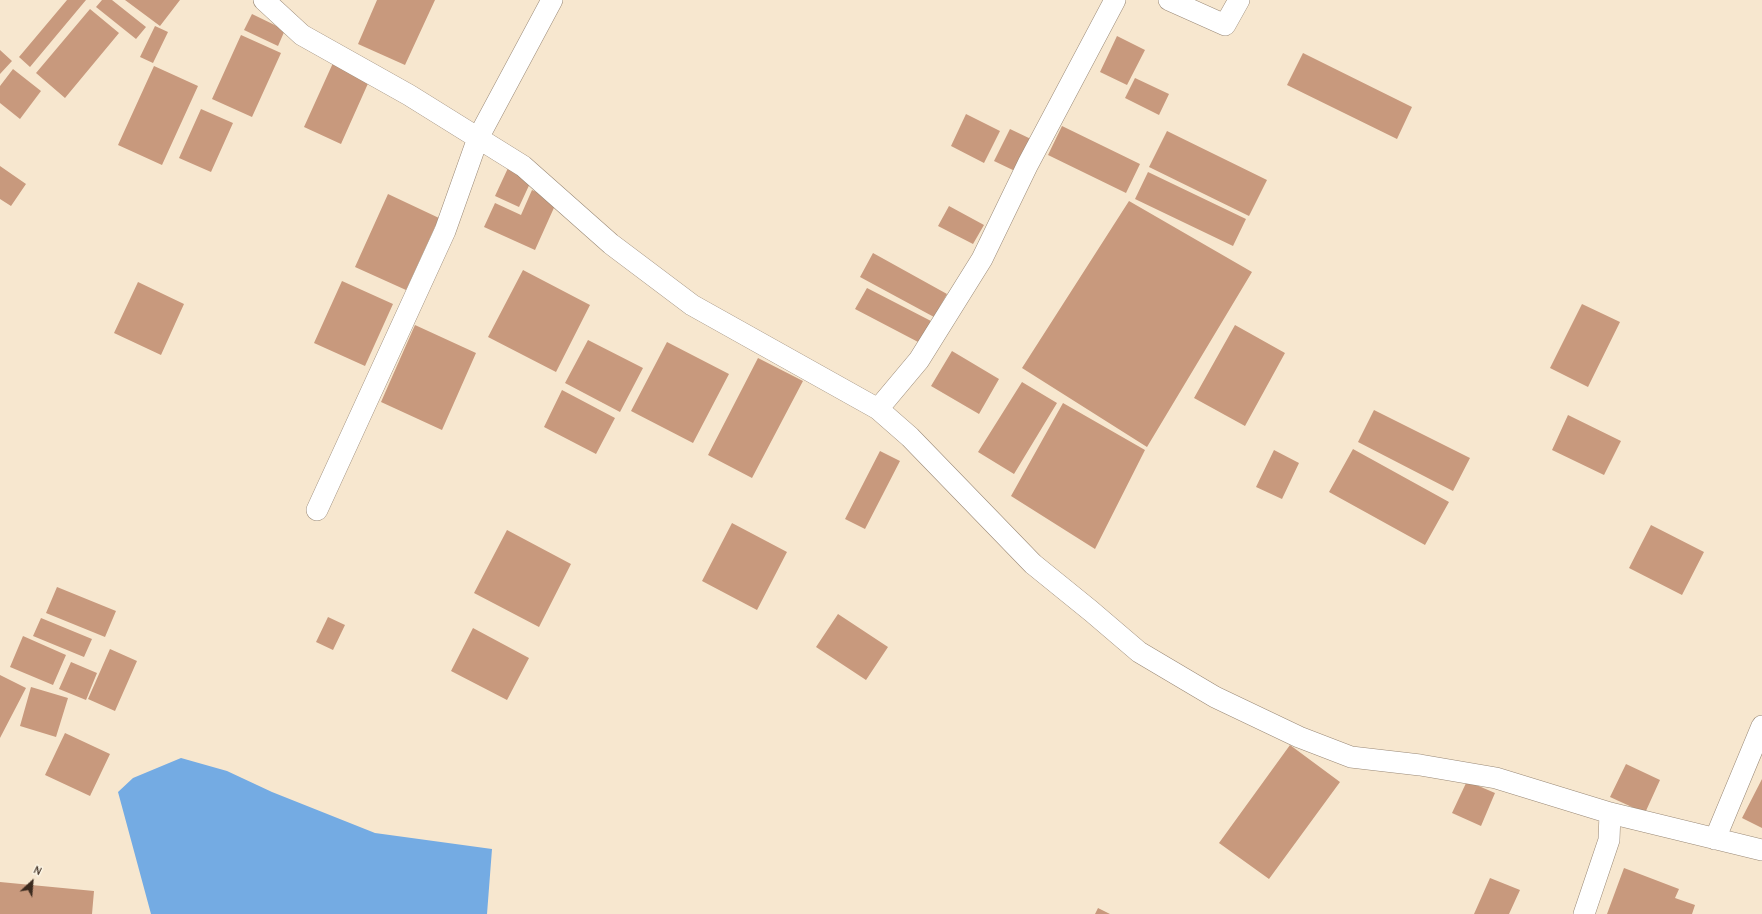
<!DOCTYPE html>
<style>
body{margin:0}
#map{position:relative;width:1762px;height:914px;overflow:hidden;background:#f7e7cf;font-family:"Comic Neue",sans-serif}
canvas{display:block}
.north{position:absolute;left:12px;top:862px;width:40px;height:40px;-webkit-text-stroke:3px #fcf5e5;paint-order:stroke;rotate:26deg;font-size:11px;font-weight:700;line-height:16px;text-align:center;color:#3b2a1e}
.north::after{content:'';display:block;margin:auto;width:14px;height:18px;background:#3b2a1e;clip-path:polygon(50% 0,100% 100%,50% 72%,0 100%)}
</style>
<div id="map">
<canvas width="1762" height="914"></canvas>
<div class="north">N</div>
</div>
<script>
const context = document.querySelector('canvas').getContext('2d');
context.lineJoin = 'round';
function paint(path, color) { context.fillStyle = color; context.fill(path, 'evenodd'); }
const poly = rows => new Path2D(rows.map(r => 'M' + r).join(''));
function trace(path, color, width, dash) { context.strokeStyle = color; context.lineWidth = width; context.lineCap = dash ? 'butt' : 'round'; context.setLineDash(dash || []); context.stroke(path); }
const water = poly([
 [181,758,227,771,272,792,375,833,492,849,487,914,151,914,118,792,133,778]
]);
const building = poly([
 [67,0,86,0,30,67,19,57],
 [102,0,112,0,146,27,136,39,96,7],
 [125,0,180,0,160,26],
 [377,0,435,0,405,65,358,44],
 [90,9,119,33,65,98,36,73],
 [252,14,285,30,278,46,244,30],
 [155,26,168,32,153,63,140,57],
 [241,35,281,53,252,117,212,99],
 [1117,36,1145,50,1127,85,1100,72],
 [0,50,12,61,0,74],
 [1303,53,1412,107,1397,139,1287,85],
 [333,63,370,79,341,144,304,127],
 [154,66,198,86,162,165,118,145],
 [13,69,41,91,20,119,0,103,0,86],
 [1135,78,1169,94,1159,115,1125,98],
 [201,109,233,123,211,172,179,158],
 [966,114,1000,131,984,163,951,146],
 [1062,126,1140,164,1126,193,1048,155],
 [1010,129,1033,140,1017,172,994,161],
 [1167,131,1267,180,1249,216,1149,167],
 [0,166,26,184,11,206,0,199],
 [508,168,532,179,519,207,495,196],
 [1148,172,1246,219,1233,246,1135,199],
 [532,190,557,201,535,250,484,227,495,203,521,215],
 [388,194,439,218,406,290,355,267],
 [1129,201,1252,272,1147,447,1022,368],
 [949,206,984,225,973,244,938,226],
 [873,253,947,294,934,317,860,277],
 [523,270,590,305,556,372,488,337],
 [342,281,393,304,365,366,314,343],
 [138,282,184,304,161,355,114,333],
 [867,288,931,321,920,343,855,309],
 [1582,304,1620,322,1588,387,1550,368],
 [415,325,476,353,442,430,381,402],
 [1235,325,1285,353,1245,426,1194,398],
 [588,340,643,368,620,412,565,383],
 [667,342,729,374,693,443,631,411],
 [952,351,999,379,979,414,931,386],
 [758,358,803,381,752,478,708,455],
 [1022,382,1057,403,1014,474,978,452],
 [562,390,615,418,596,454,544,427],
 [1063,403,1145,450,1095,549,1011,496],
 [1374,410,1470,458,1453,491,1358,442],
 [1568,415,1621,441,1604,475,1552,450],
 [1353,449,1449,502,1425,545,1329,492],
 [1274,450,1299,463,1282,499,1256,487],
 [880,451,900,461,865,529,845,519],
 [732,523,787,552,757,610,702,581],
 [1651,525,1704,552,1682,595,1629,568],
 [507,530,571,564,539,627,474,593],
 [57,587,116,611,105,637,46,613],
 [838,614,888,647,866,680,816,647],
 [328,617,345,625,333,650,316,642],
 [41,618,92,639,84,657,33,636],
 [473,628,529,658,507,700,451,671],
 [23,636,66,655,53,685,10,667],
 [110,649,137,661,115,711,88,699],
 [71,662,97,673,86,700,59,689],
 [0,675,26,688,0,738],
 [31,687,68,698,56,737,20,726],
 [65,733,110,754,90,796,45,775],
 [1290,745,1340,782,1269,879,1219,843],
 [1626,764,1660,780,1645,813,1610,797],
 [1762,779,1762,828,1742,818],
 [1467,781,1495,793,1481,826,1452,813],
 [1624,868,1679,889,1675,898,1695,905,1692,914,1607,914],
 [1490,878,1520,890,1509,914,1474,914],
 [0,882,94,891,92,914,0,914],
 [1098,908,1110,914,1095,914]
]);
const minor = poly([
 [264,0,302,35,409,95,523,166,611,244,692,305,878,409,910,437,1033,564,1091,611,1139,652,1215,697,1299,737,1351,757,1420,765,1496,778,1610,813,1762,850],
 [1169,0,1225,25,1239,0],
 [878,409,919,360,982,259,1028,164,1115,0],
 [317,510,445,231,478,138,552,0],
 [1715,839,1762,726],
 [1584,914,1609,840,1610,813]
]);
paint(water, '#74abe3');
paint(building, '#c8997d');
trace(minor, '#998876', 22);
trace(minor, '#fff', 21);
</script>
